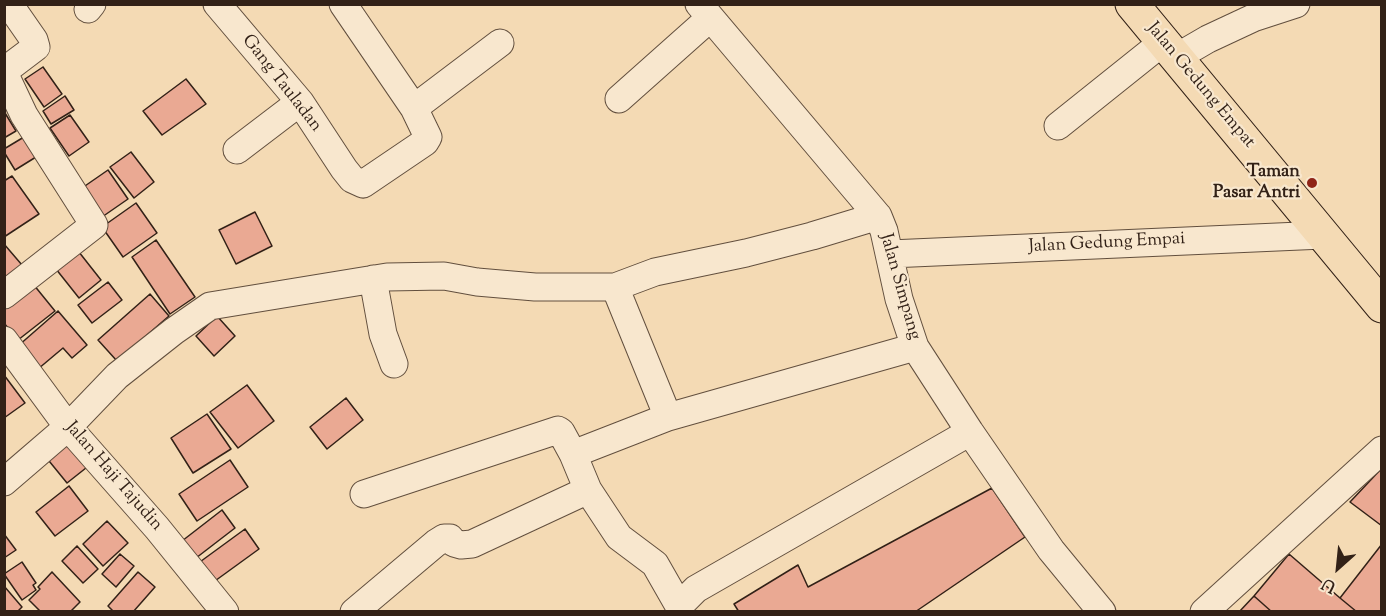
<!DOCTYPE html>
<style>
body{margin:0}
#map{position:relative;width:1386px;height:616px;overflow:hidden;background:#f4dab4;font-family:"Sorts Mill Goudy",serif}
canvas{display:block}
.frame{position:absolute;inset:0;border:6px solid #322117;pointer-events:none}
.north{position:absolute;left:1308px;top:538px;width:60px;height:60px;-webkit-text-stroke:4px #f8e7ce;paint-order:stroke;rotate:207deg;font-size:16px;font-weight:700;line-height:24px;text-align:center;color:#322117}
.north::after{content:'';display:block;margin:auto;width:21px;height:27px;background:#322117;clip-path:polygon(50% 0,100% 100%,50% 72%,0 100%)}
</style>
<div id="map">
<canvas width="1386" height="616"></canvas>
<div class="frame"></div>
<div class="north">U</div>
</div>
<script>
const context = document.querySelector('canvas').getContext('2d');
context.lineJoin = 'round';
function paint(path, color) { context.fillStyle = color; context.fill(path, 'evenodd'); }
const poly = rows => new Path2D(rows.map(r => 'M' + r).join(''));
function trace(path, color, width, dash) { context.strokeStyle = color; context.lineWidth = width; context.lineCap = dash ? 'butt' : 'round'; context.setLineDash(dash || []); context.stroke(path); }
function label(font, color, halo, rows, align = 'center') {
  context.font = font + ' "Sorts Mill Goudy",serif'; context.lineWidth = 4.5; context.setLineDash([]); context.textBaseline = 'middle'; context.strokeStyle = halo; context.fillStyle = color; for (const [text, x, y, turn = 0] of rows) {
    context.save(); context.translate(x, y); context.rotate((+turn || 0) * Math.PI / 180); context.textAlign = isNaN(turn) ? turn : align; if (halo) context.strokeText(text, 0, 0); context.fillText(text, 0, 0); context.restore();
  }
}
const building = poly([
 [43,67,62,94,44,107,25,79,43,67],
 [186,79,206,104,162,135,143,111,186,79],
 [65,96,74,110,51,124,43,111,65,96],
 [5,113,16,131,4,138,4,114,5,113],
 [70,115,89,142,69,156,50,128,70,115],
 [24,137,36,157,15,170,4,152,4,149,24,137],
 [131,152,154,182,134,198,110,167,131,152],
 [108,170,128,199,102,217,82,188,108,170],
 [12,176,39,214,4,237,4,181,12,176],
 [136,203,157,233,123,257,102,227,136,203],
 [255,212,272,246,236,264,219,230,255,212],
 [156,240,195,297,170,314,132,257,156,240],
 [4,244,22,265,4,279,4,244],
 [75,247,101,280,79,298,52,264,75,247],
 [29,279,55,311,18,340,4,323,4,299,29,279],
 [108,282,122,300,92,323,78,305,108,282],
 [150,294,169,316,117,361,98,340,150,294],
 [58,311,87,345,72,358,63,348,38,369,18,346,58,311],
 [217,316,235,336,214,356,196,336,217,316],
 [4,375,25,403,4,418,4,375],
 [247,385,274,421,238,448,210,412,247,385],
 [346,398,363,420,327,449,310,427,346,398],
 [207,414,231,449,193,473,171,438,207,414],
 [69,436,91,464,67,483,45,456,69,436],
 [230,460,248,487,197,521,179,494,230,460],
 [1382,468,1382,526,1350,502,1382,468],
 [69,486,88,511,55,536,36,512,69,486],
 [992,488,1025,537,915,612,739,612,734,604,798,565,808,587,992,488],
 [222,510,235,528,196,558,182,541,222,510],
 [107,521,128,543,103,566,83,544,107,521],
 [245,529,259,549,208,586,193,567,245,529],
 [4,534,16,550,4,558,4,534],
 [1382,544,1382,612,1357,612,1340,598,1382,544],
 [77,546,98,569,83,583,62,561,77,546],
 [120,554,134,566,116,587,102,574,120,554],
 [1289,554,1340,598,1357,612,1272,612,1254,596,1289,554],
 [22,562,36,583,33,585,36,590,22,600,4,574,22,562],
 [52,572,80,602,70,612,41,612,29,600,40,589,38,587,52,572],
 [138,572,155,587,133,612,114,612,108,606,138,572],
 [4,586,22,607,17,612,4,612,4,586],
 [1254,596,1272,612,1239,612,1254,596]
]);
const minor = poly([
 [217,4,300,102,344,169,352,179,363,184,425,142,428,137,414,108,500,43],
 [343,4,414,108],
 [699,4,878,216,884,231,899,299,915,347,970,432,1051,550,1102,612],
 [88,9,92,4],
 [1177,57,1208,39,1253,18,1296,4],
 [619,99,710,18],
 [1058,126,1163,42],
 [237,150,300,102],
 [890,254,1323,235],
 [373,279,383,334,394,364],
 [615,287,668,417],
 [4,295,94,225,24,115,7,79,7,69,36,47,34,40,9,4],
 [4,340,68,427,157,528,225,612],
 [4,482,68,427,117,376,174,331,210,306,387,277,444,276,477,282,535,287,615,287,655,272,746,253,812,236,878,216],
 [588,490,619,537,655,564,679,606,696,589,970,432],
 [364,494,558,430,561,432,573,454],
 [354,612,436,543,444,538,450,538,454,543,461,545,472,544,588,490,573,454,668,417,915,347],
 [1204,612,1382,450]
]);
const primary = poly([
 [1132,4,1382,306]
]);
const markers = [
 [1312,183,6,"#8f2418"]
];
const streetNames = [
 ["Gang Tauladan",281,84,52],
 ["Jalan Gedung Empat",1200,86,50],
 ["Jalan Gedung Empai",1107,244,-3],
 ["Jalan Simpang",899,287,74],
 ["Jalan Haji Tajudin",113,477,49]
];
const poiNames = [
 ["Taman",1300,173],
 ["Pasar Antri",1300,194]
];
paint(building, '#eaa993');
trace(building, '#322117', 1.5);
trace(minor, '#624f3e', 29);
trace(primary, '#322117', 35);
trace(minor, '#f8e7ce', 27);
trace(primary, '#f4dab4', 33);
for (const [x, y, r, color] of markers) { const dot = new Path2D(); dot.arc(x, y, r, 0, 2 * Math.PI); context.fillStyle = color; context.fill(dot); trace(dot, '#f8e7ce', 2); }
label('18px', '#322117', '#f8e7ce', streetNames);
label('bold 18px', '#322117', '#f8e7ce', poiNames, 'right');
</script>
